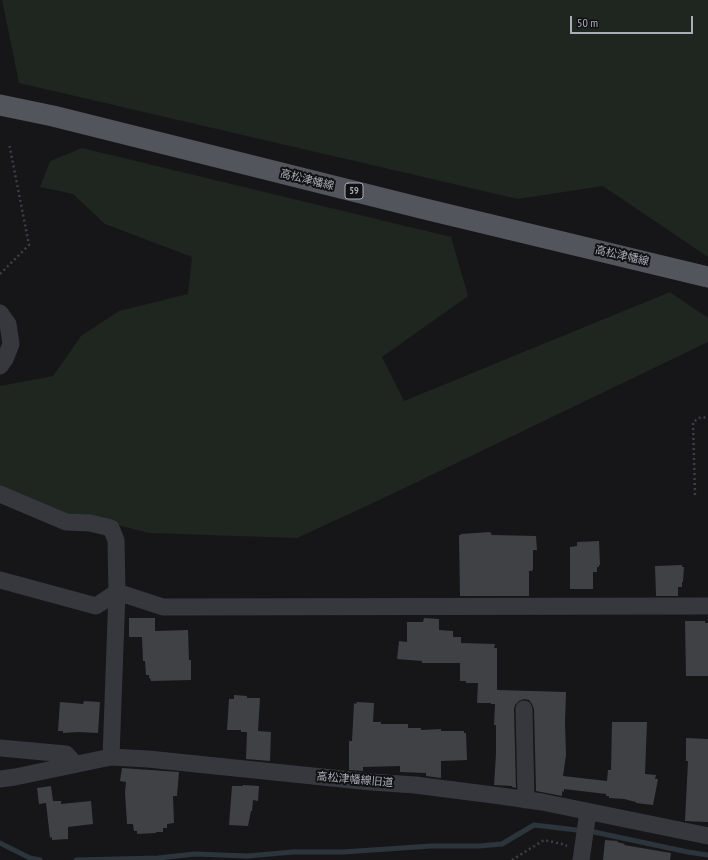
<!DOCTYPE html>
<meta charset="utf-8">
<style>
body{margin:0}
#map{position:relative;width:708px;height:860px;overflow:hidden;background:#161618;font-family:"PT Sans Narrow",sans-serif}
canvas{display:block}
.scale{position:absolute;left:570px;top:16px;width:123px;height:18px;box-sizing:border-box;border:2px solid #a8adb8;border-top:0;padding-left:5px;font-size:12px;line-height:14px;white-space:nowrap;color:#a8adb8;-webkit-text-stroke:3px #111113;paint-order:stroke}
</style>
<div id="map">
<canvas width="708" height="860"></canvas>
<div class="scale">50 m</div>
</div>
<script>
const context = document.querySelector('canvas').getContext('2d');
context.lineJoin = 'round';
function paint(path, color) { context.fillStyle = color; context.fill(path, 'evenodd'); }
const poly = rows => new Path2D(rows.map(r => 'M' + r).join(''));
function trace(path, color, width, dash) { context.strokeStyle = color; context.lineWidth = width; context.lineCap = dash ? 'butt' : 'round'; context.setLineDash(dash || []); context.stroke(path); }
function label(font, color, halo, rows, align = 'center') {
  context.font = font + ' "PT Sans Narrow","Noto Sans JP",sans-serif'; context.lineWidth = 4; context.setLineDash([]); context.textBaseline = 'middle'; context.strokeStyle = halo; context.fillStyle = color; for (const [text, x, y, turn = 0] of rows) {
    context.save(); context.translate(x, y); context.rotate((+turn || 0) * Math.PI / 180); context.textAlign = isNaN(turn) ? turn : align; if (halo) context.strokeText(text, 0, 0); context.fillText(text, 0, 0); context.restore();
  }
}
const green = poly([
 [2,0,708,0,708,257,603,186,518,199,19,83],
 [82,148,451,237,468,296,382,357,404,401,670,292,708,318,708,342,390,495,297,538,149,533,95,519,54,514,0,491,0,386,53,376,81,336,119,311,188,294,192,257,105,224,73,194,40,187,50,161]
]);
const stream = poly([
 [0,843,30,858,40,860],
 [76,860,158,858,195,854,247,856,293,852,343,852,431,846,479,846,502,844,534,825,594,832,688,852,708,855]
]);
const building = poly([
 [490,532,492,535,536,536,537,550,533,550,533,569,532,571,529,571,529,596,460,596,459,535,461,535,461,534],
 [599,541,600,565,599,565,599,567,597,567,597,572,593,572,593,589,570,589,570,547,577,546,577,542],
 [682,565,682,567,684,567,683,582,682,582,682,587,678,587,678,596,656,596,655,566],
 [129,618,155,618,155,631,188,630,189,660,191,660,191,680,151,681,150,678,149,678,149,675,146,675,145,661,143,661,142,637,129,637],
 [424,618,439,619,439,630,453,631,453,637,461,637,461,643,495,644,494,648,497,648,497,690,566,692,565,722,566,755,563,776,607,781,608,770,611,770,612,722,647,722,645,774,656,775,655,779,658,779,653,805,636,803,636,802,624,799,609,798,609,796,606,796,606,794,564,789,564,792,562,791,562,796,536,791,534,709,532,704,529,700,524,699,519,701,515,705,514,709,516,788,512,787,512,786,494,785,496,754,496,725,494,725,495,704,491,704,491,703,477,703,478,683,466,683,466,681,460,681,460,663,422,663,422,661,397,659,399,641,407,642,407,622,423,622],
 [685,621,705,621,705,623,708,623,708,676,686,676],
 [234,695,247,696,247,698,260,698,258,731,271,732,270,761,246,759,247,732,241,732,241,730,227,730,229,699,234,699],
 [84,701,100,702,98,733,78,732,63,733,63,731,58,731,60,702,83,704],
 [357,702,374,703,373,722,381,722,381,724,408,724,408,728,421,728,421,730,441,729,441,731,464,731,464,733,466,733,467,760,441,761,441,778,426,776,426,773,400,772,400,766,363,767,363,771,349,770,349,741,352,741,354,703,356,704],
 [686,738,708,739,708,822,685,821,688,761,686,761],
 [122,768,179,772,177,796,173,796,174,823,167,824,167,828,163,828,163,832,156,832,156,833,137,834,137,831,134,831,133,824,127,824,125,792,126,782,120,781],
 [243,785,259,786,258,801,253,800,252,811,251,811,248,826,229,825,232,786,243,786],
 [51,786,53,801,61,801,61,804,91,801,93,824,68,827,68,839,52,840,52,837,50,838,46,803,39,804,37,788],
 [605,840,618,841,617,842,625,844,624,845,671,853,670,860,603,860]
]);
const path = poly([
 [0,274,29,245,9,143],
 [695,495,693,422,701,417,708,418],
 [512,860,544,840,562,844,567,846]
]);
const minor = poly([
 [0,313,8,324,11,344,5,359,0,366],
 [0,494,66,522,90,523,111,528,116,540,117,592,111,757],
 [0,580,96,606,117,592,163,607,708,606],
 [524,709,526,800],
 [0,748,66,754,75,764],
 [0,779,15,777,111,757,148,759,371,782,415,785,501,796,542,802,708,836],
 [581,860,588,812]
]);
const major = poly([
 [0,105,53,116,425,209,708,277]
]);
const shields = [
 [354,191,18]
];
const shieldNames = [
 ["59",354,191]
];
const streetNames = [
 ["高松津幡線",307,180,14],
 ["高松津幡線",622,256,13],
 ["高松津幡線旧道",355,780,5]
];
paint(green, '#1e261f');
trace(stream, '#2c353c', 5);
paint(building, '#404145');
trace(path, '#3d3f44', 2.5, [2, 3]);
trace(minor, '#37383d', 17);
trace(major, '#53555c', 21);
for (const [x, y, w] of shields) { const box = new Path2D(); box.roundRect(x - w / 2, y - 8, w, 16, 3); context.fillStyle = '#111113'; context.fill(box); trace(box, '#a8adb8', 1); }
label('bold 10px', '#a8adb8', null, shieldNames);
label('11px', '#a8adb8', '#111113', streetNames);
</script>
